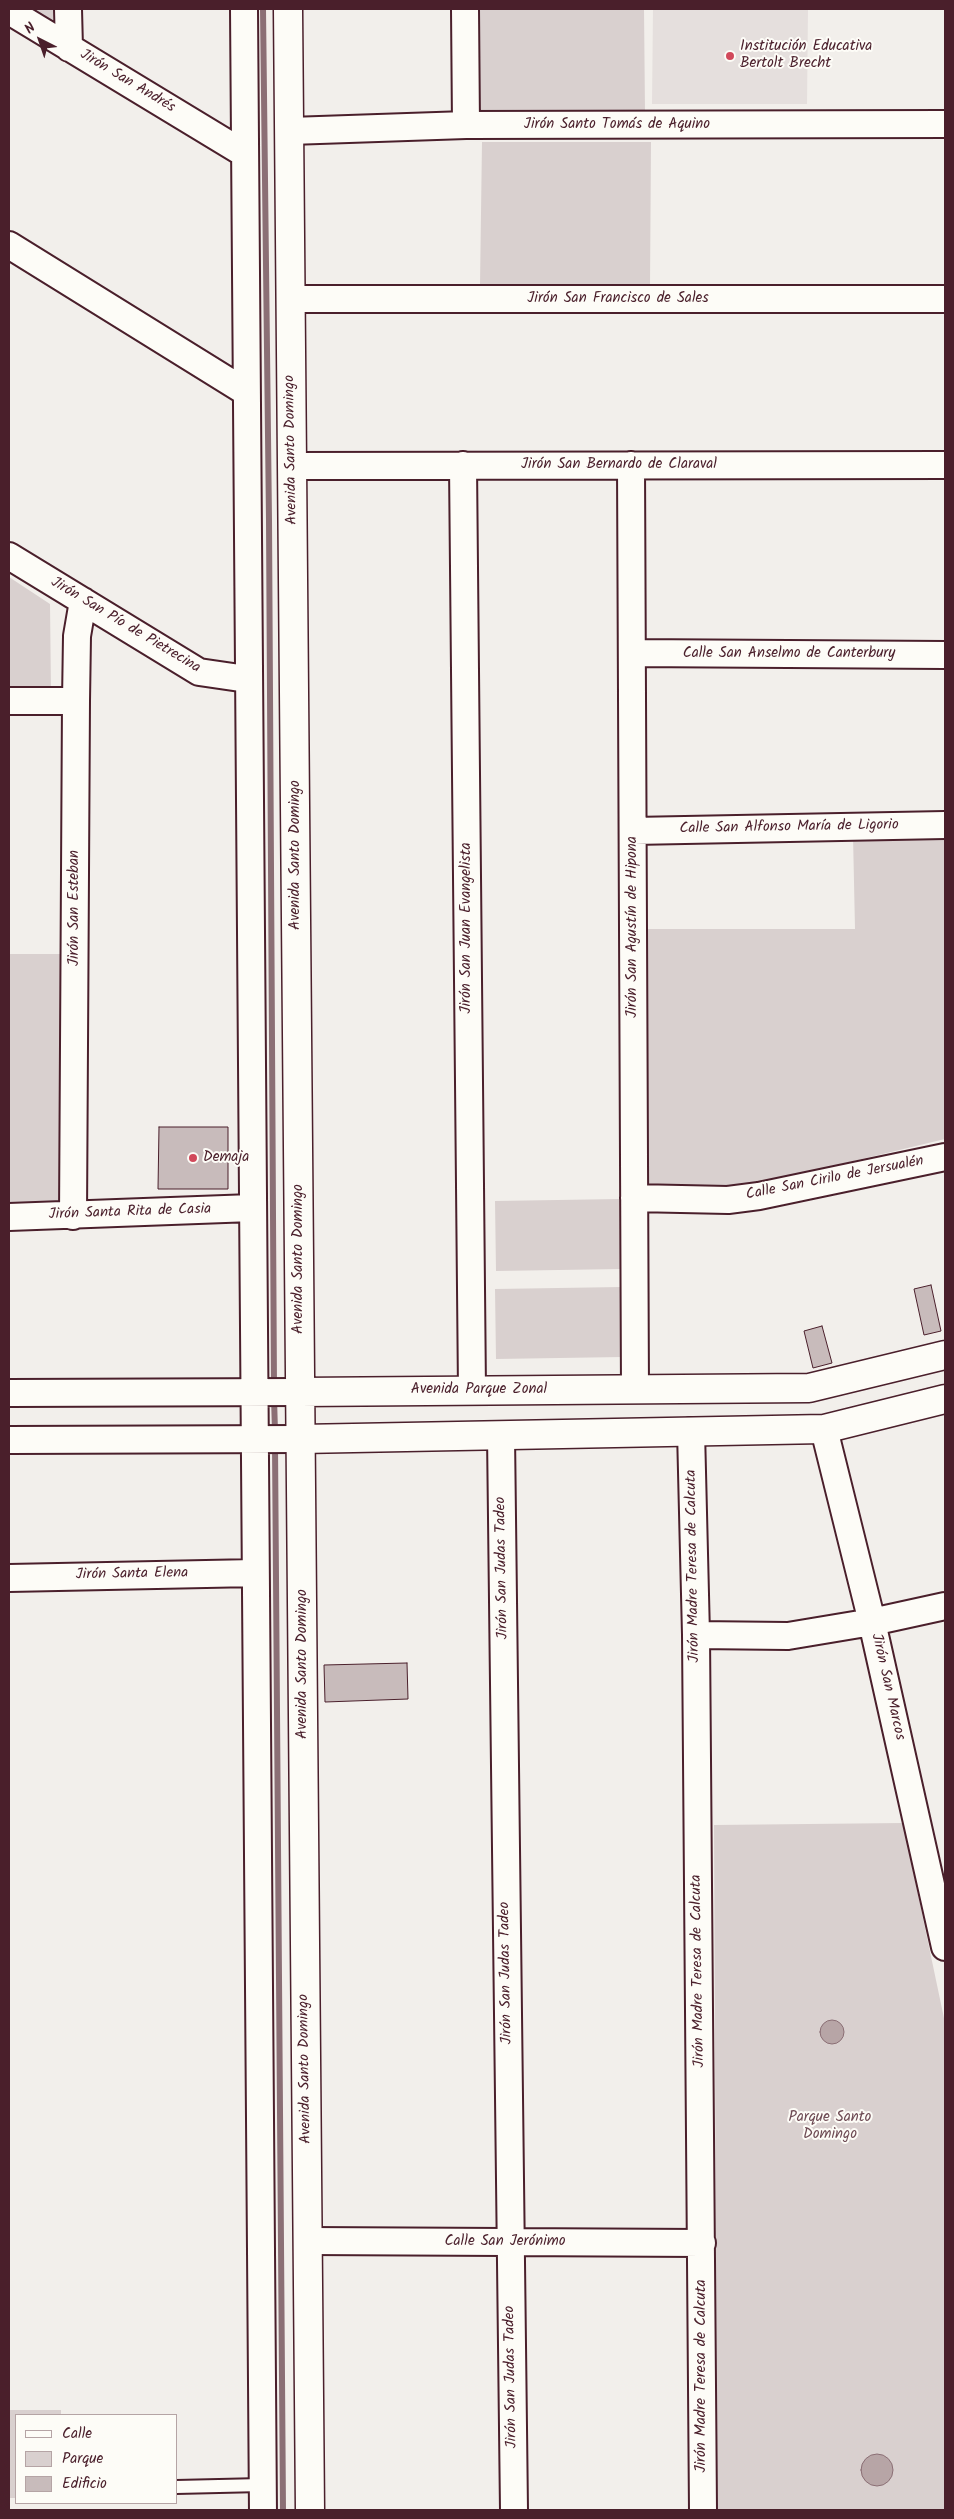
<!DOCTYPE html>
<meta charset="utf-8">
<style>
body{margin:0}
#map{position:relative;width:954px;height:2519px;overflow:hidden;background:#f2efeb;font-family:Kalam,sans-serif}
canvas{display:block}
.frame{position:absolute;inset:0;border:10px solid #4a1f2b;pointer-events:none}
.legend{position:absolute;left:15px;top:2414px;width:162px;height:90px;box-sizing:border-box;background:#fdfcf7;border:1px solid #b5a4a5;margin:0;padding:6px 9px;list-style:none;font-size:15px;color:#4a1f2b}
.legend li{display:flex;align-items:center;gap:10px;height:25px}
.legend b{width:25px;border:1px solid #b5a4a5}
.north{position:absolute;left:15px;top:15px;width:50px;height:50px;-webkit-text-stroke:4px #fdfcf7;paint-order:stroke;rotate:319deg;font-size:14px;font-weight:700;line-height:20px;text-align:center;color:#4a1f2b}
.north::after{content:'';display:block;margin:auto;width:18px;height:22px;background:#4a1f2b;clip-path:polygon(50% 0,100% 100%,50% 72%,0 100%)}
</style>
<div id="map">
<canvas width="954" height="2519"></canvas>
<div class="frame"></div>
<ul class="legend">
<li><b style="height:6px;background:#fdfcf7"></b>Calle</li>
<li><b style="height:14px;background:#d9d0cf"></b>Parque</li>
<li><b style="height:14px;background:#c8bbbb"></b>Edificio</li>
</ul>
<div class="north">N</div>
</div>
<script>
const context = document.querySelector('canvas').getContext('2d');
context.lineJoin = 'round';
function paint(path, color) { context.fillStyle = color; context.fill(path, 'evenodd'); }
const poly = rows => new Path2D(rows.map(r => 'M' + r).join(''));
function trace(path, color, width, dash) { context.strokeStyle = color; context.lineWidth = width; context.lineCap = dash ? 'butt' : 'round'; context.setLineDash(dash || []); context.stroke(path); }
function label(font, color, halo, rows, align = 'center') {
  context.font = font + ' Kalam,sans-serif'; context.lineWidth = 4; context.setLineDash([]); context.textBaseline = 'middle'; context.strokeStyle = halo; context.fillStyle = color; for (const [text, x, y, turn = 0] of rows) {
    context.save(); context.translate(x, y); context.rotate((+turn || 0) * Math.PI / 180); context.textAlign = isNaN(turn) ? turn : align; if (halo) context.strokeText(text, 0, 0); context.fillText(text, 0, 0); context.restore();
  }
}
const built = poly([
 [653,9,808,9,807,104,652,104]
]);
const green = poly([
 [9,9,53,9,53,35],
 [477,9,644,9,645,112,477,113],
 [482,142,651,142,650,286,480,285],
 [9,577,50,604,51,693,9,691],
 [945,834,945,1139,787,1177,739,1186,647,1185,646,929,855,929,853,835],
 [9,954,60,954,60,1206,9,1207],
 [620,1199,621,1269,496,1271,495,1201],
 [621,1287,622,1357,496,1359,495,1289],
 [903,1823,945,2023,945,2510,717,2510,714,1825],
 [9,2410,61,2410,61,2415,16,2415,16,2498,9,2498]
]);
const water = poly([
 '820 2032a12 12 0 1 1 24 0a12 12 0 1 1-24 0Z',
 '861 2470a16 16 0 1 1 32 0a16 16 0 1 1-32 0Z'
]);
const stream = poly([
 [263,9,269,520,274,1387],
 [274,1397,275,1432],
 [275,1445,283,2510]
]);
const building = poly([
 [159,1127,228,1127,228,1189,158,1189,159,1127],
 [931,1285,941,1331,924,1335,914,1289,931,1285],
 [822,1326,832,1363,813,1368,804,1331,822,1326],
 [407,1663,408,1699,325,1702,324,1665,407,1663]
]);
const service = poly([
 [176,2487,262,2485]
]);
const minor = poly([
 [68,9,69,48],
 [244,9,263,2510],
 [465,9,466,125],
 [9,11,245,154],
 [290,131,466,125,945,124],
 [9,245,246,392],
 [291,299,945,299],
 [463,465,472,1390],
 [631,465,635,1389],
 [292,466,945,465],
 [9,556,199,672,247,679],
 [632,653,945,655],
 [9,701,76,701],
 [633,831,945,825],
 [634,1198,728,1200,759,1196,945,1157],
 [73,1216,76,701,77,636,83,601],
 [9,1217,252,1208],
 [9,1393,300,1392],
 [824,1429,872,1622,945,1947],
 [691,1431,696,1635,703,2510],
 [501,1435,514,2510],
 [9,1440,301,1439],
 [9,1578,255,1573],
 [696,1635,788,1636,872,1622,945,1606],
 [308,2241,702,2243]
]);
const secondary = poly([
 [288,9,310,2510],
 [300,1392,809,1388,945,1355],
 [301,1439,824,1429,945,1399]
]);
const markers = [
 [730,56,5,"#d1495b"],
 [193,1158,5,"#d1495b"]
];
const poiNames = [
 ["Institución Educativa",740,47],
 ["Bertolt Brecht",740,64],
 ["Demaja",203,1158]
];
const streetNames = [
 ["Jirón San Andrés",127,82,31],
 ["Jirón Santo Tomás de Aquino",617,125],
 ["Jirón San Francisco de Sales",618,299],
 ["Avenida Santo Domingo",292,450,-91],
 ["Jirón San Bernardo de Claraval",619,465],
 ["Jirón San Pío de Pietrecina",125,626,31],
 ["Calle San Anselmo de Canterbury",789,654],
 ["Calle San Alfonso María de Ligorio",789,828,-1],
 ["Avenida Santo Domingo",296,855,-90],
 ["Jirón San Esteban",75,908,-90],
 ["Jirón San Agustín de Hipona",633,927,-90],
 ["Jirón San Juan Evangelista",467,928,-90],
 ["Calle San Cirilo de Jersualén",835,1179,-11],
 ["Jirón Santa Rita de Casia",130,1213,-2],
 ["Avenida Santo Domingo",299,1259,-90],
 ["Avenida Parque Zonal",479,1390],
 ["Jirón Madre Teresa de Calcuta",694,1566,-91],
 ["Jirón San Judas Tadeo",503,1568,-91],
 ["Jirón Santa Elena",132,1575,-1],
 ["Avenida Santo Domingo",303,1664,-90],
 ["Jirón San Marcos",887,1687,77],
 ["Jirón Madre Teresa de Calcuta",699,1971,-91],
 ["Jirón San Judas Tadeo",507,1973,-91],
 ["Avenida Santo Domingo",306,2069,-91],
 ["Calle San Jerónimo",505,2242],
 ["Jirón Madre Teresa de Calcuta",702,2376,-90],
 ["Jirón San Judas Tadeo",512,2377,-91]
];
const parkNames = [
 ["Parque Santo",830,2118],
 ["Domingo",830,2135]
];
paint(built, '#e5dfdd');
paint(green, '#d9d0cf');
paint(water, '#b7a5a6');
trace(water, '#8b6f75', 1);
trace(stream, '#8b6f75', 6);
paint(building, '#c8bbbb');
trace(building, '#4a1f2b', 1);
trace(service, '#4a1f2b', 16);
trace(minor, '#4a1f2b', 30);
trace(secondary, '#4a1f2b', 31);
trace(service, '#fdfcf7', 12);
trace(minor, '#fdfcf7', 26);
trace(secondary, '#fdfcf7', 28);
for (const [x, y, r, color] of markers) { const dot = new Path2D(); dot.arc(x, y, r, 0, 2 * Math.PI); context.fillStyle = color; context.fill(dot); trace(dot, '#fdfcf7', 2); }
label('15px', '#4a1f2b', '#fdfcf7', poiNames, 'left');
label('15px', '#4a1f2b', '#fdfcf7', streetNames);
label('15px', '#6e4b54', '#fdfcf7', parkNames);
</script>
